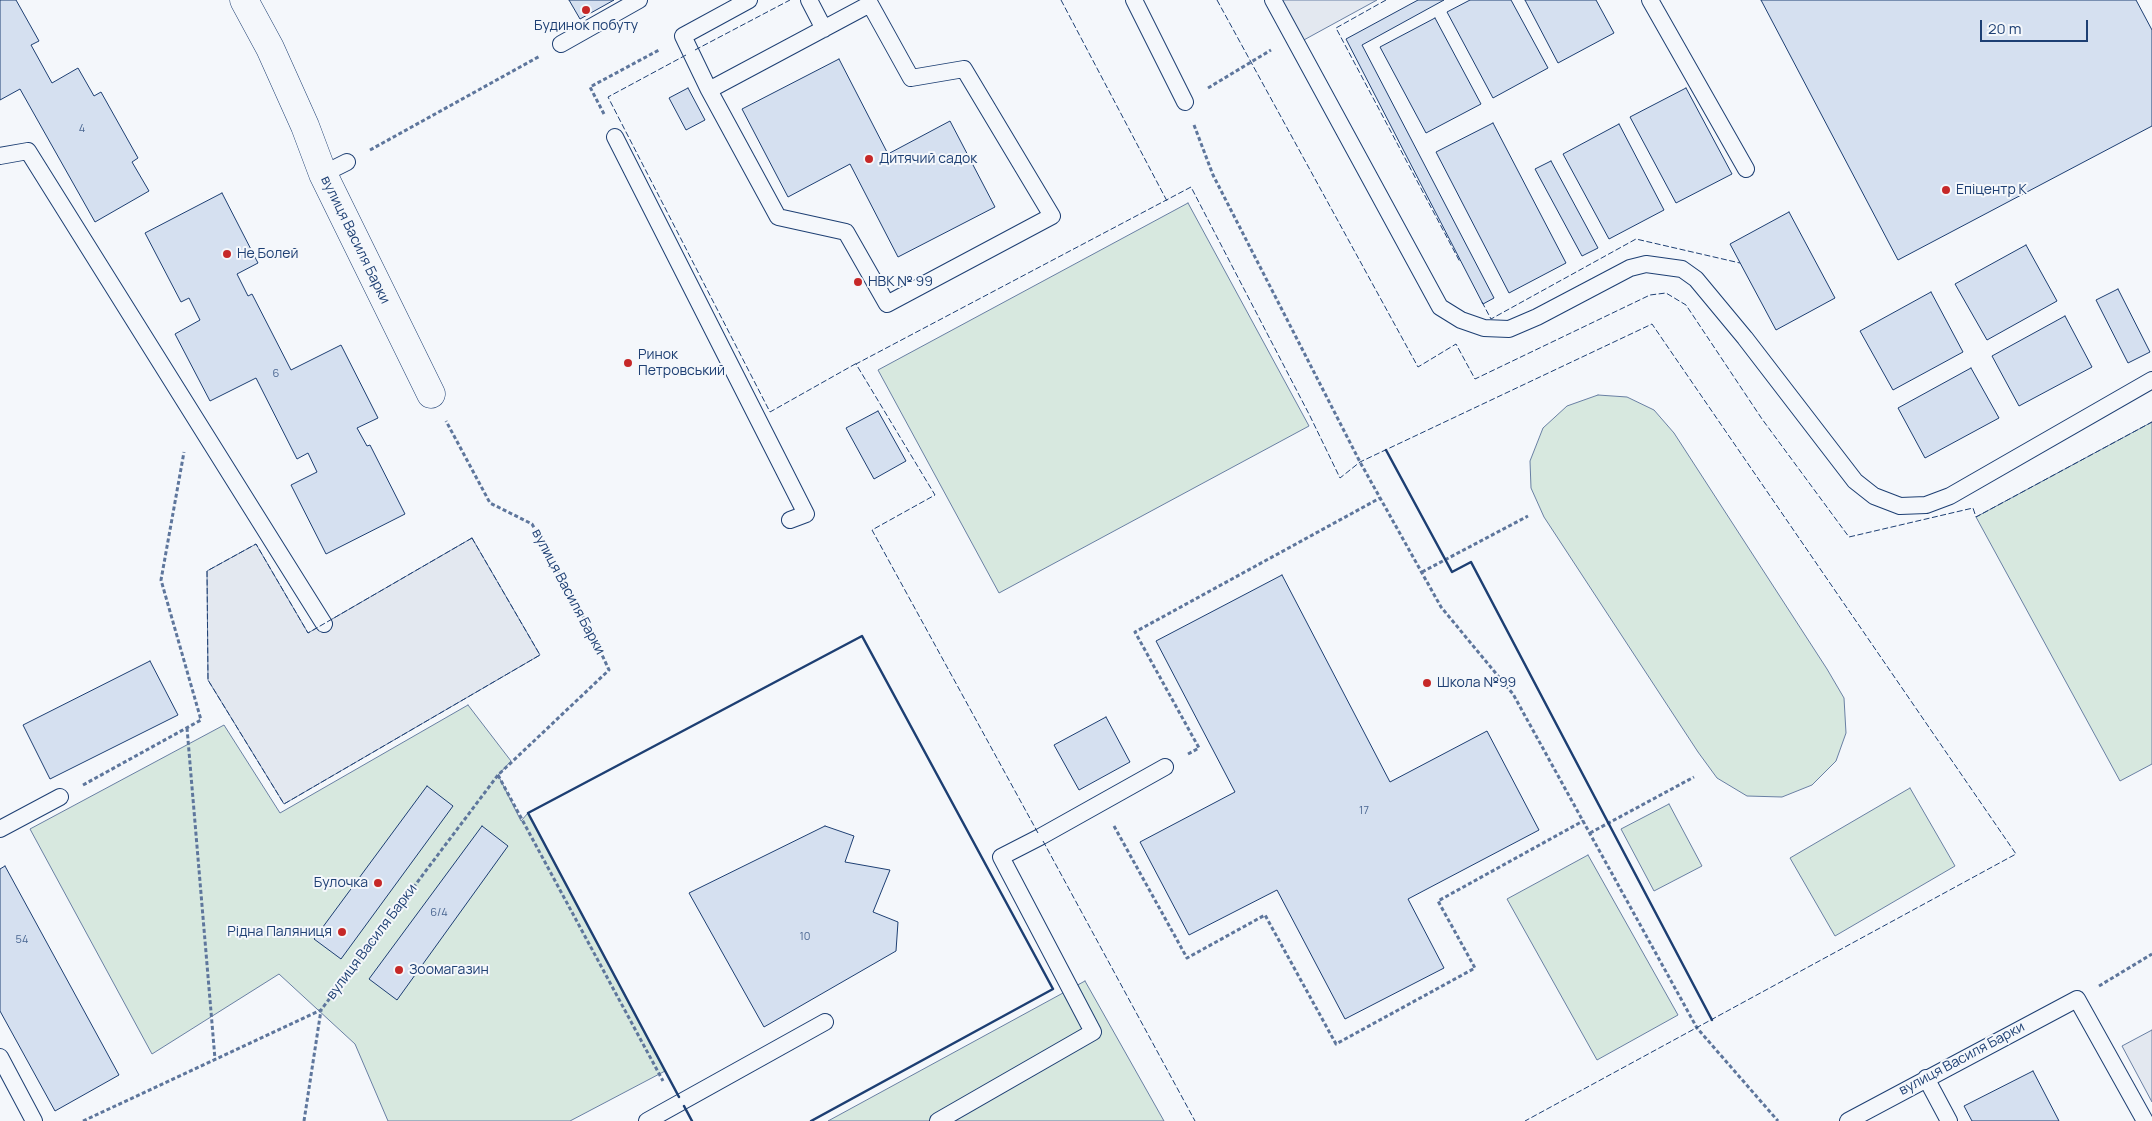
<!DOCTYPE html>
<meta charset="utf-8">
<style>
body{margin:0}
#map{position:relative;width:2152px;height:1121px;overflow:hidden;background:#f4f7fb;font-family:Manrope,sans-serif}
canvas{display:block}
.scale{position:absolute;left:1980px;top:20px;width:108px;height:22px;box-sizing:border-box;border:2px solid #1d3f73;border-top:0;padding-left:6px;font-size:15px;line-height:18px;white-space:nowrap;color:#1d3f73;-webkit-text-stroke:4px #f4f7fb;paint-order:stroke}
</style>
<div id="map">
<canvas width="2152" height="1121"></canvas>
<div class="scale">20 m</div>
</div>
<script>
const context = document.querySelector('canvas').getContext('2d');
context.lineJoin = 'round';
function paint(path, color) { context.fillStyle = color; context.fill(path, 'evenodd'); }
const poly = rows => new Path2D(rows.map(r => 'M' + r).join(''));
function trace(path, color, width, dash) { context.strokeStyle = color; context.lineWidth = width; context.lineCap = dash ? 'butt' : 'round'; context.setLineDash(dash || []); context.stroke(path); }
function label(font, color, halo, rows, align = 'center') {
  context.font = font + ' Manrope,sans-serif'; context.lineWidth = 4; context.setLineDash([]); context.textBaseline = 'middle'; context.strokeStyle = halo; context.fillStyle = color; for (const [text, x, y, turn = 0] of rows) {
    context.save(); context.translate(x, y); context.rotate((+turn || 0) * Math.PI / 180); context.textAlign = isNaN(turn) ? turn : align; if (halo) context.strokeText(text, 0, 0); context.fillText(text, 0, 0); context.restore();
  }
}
const green = poly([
 [1188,203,1309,426,999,593,878,370,1188,203],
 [1598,395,1627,397,1654,410,1674,433,1827,669,1844,698,1846,733,1836,761,1812,785,1782,797,1747,796,1717,778,1698,752,1544,517,1531,488,1530,461,1543,428,1567,406,1598,395],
 [2152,422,2152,764,2120,781,1976,517,2152,422],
 [468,705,511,761,498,775,521,821,528,813,665,1071,570,1121,388,1121,355,1044,279,974,152,1054,30,829,224,725,280,813,468,705],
 [1910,788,1955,866,1835,936,1790,858,1910,788],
 [1669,804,1702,866,1654,891,1621,829,1669,804],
 [1588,855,1678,1015,1597,1060,1507,899,1588,855],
 [1085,981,1164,1121,828,1121,1085,981]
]);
const parking = poly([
 [1280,0,1377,0,1302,41,1280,0],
 [472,538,540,655,284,804,208,680,207,571,256,544,308,633,472,538],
 [2152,1030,2152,1102,2122,1046,2152,1030]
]);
const building = poly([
 [0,0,16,0,39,41,31,45,52,83,78,68,94,96,101,92,138,158,132,162,149,191,95,222,20,89,0,100,0,0],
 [569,0,614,0,580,19,569,0],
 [1418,0,1444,0,1362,45,1494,298,1483,304,1346,39,1418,0],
 [1470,0,1511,0,1548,68,1493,98,1447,12,1470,0],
 [1525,0,1596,0,1614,33,1558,63,1525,0],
 [1761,0,2136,0,2152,30,2152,126,1898,260,1761,0],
 [1435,18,1481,104,1426,133,1380,47,1435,18],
 [839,59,888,154,950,121,995,207,898,257,850,164,788,197,742,109,839,59],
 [688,88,705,120,686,130,669,98,688,88],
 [1686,88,1732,174,1676,203,1630,117,1686,88],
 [1493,123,1566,263,1509,293,1436,152,1493,123],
 [1619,124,1664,210,1609,239,1563,154,1619,124],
 [1551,161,1598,248,1582,256,1535,169,1551,161],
 [222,193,258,263,237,274,248,296,252,294,291,370,341,345,378,418,357,428,367,446,370,445,405,514,326,554,291,485,317,472,308,453,297,459,256,378,210,401,175,334,200,320,189,298,181,302,145,233,222,193],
 [1789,212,1835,298,1776,330,1730,244,1789,212],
 [2026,245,2057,301,1987,340,1955,284,2026,245],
 [2118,289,2150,352,2128,363,2096,300,2118,289],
 [1931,292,1963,352,1893,390,1860,331,1931,292],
 [2065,316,2092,367,2019,406,1992,356,2065,316],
 [1971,368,1999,418,1925,458,1898,408,1971,368],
 [878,411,906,461,874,479,846,428,878,411],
 [1282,575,1390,782,1487,731,1539,830,1408,899,1444,968,1345,1019,1277,890,1189,935,1140,842,1235,792,1156,641,1282,575],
 [150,661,178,715,50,779,23,725,150,661],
 [1106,717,1130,762,1079,790,1054,745,1106,717],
 [427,786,453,806,341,959,314,939,427,786],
 [482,826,508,846,397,1000,369,979,482,826],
 [825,826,854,836,845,862,890,870,873,912,898,922,896,951,764,1027,689,893,825,826],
 [5,866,119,1075,55,1111,0,1011,0,869,5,866],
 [2033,1071,2059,1121,1972,1121,1964,1106,2033,1071]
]);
const path = poly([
 [1208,88,1271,50],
 [604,114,590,87,659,50],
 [1194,125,1213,175,1360,462,1441,607,1513,694,1697,1028,1778,1121],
 [370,150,540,56],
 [1422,572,1528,516],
 [187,728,215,1059],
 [1188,754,1199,748,1135,632,1380,498],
 [498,775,663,1081],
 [83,785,201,720,161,580,184,452],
 [1114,826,1187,958,1265,915,1336,1044,1475,968,1438,901,1583,821],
 [1590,833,1694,777],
 [2099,986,2152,954],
 [83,1121,321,1010,498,775,609,670,591,631,532,524,490,503,446,421],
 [304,1121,321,1010]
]);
const service = poly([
 [809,0,824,29],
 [1134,0,1185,102],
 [1273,0,1440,307,1461,320,1484,328,1509,329,1537,317,1630,268,1646,264,1682,269,1696,279,1745,338,1855,481,1874,496,1900,506,1926,505,1950,496,2152,380],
 [1650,0,1746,169],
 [870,4,911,78,964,69,1052,216,887,304,846,232,778,217,709,90,870,4],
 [561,44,639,0],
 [709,90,683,36,749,0],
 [615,137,806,514,790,520],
 [0,156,28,151,324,624],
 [323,174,347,162],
 [0,829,60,797],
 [0,1057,34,1121],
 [1926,1078,1949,1121],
 [647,1121,825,1022],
 [938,1121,1093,1032,1001,857,1040,837,1165,767],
 [1848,1121,2077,999,2145,1121]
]);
const minor = poly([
 [244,0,270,48,305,126,323,174,431,394]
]);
const fence = poly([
 [1061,0,1167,201],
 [1217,0,1418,367,1456,344,1475,379,1650,295,1666,293,1686,305,1762,419,1849,537,1973,508,1976,517,2152,422],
 [1386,0,1336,28,1460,262],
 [695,50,790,0],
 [686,55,608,97,770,412,857,363],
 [1482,302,1491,319,1636,239,1740,263],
 [472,538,540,655,284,804,208,680,207,571,256,544,308,633,472,538],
 [1038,833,872,530,935,495,856,364,1191,187,1310,416,1340,478,1360,462,1652,324,2016,854,1525,1121],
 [1043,841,1195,1121]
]);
const wall = poly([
 [1386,450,1452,572,1471,562,1712,1020],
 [679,1097,528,813,862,636,1053,989,811,1121],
 [684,1106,692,1121]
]);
const markers = [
 [586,10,5,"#c62828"],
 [869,159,5,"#c62828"],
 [1946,190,5,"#c62828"],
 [227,254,5,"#c62828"],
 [858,282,5,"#c62828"],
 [628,363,5,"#c62828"],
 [1427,683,5,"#c62828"],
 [378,883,5,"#c62828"],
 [342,932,5,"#c62828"],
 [399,970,5,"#c62828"]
];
const numberNames = [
 ["4",82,129],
 ["6",276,374],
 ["17",1364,811],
 ["6/4",439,913],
 ["10",805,937],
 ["54",22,940]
];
const poiNames = [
 ["Будинок побуту",586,26,"center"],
 ["Дитячий садок",879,159],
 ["Епіцентр К",1956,190],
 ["Не Болей",237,254],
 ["НВК № 99",868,282],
 ["Ринок",638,355],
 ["Петровський",638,371],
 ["Школа №99",1437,683],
 ["Булочка",368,883,"right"],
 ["Рідна Паляниця",332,932,"right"],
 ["Зоомагазин",409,970]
];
const streetNames = [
 ["вулиця Василя Барки",355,240,64],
 ["вулиця Василя Барки",568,592,62],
 ["вулиця Василя Барки",372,942,-53],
 ["вулиця Василя Барки",1962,1059,-28]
];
paint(green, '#d7e8df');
trace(green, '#687fa3', 1);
paint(parking, '#e3e8f0');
trace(parking, '#687fa3', 1);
paint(building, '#d5e0f0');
trace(building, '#1d3f73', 1);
trace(service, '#1d3f73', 18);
trace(minor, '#1d3f73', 29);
trace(path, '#5e769c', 3, [4, 2.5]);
trace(service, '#f4f7fb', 16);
trace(minor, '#f4f7fb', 28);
trace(fence, '#1d3f73', 1, [6, 2.5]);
trace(wall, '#1d3f73', 2.5);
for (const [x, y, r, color] of markers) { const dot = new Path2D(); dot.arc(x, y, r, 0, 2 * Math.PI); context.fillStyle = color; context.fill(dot); trace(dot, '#f4f7fb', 2); }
label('11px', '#4b6792', null, numberNames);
label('14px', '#1d3f73', '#f4f7fb', poiNames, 'left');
label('14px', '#1d3f73', '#f4f7fb', streetNames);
</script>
